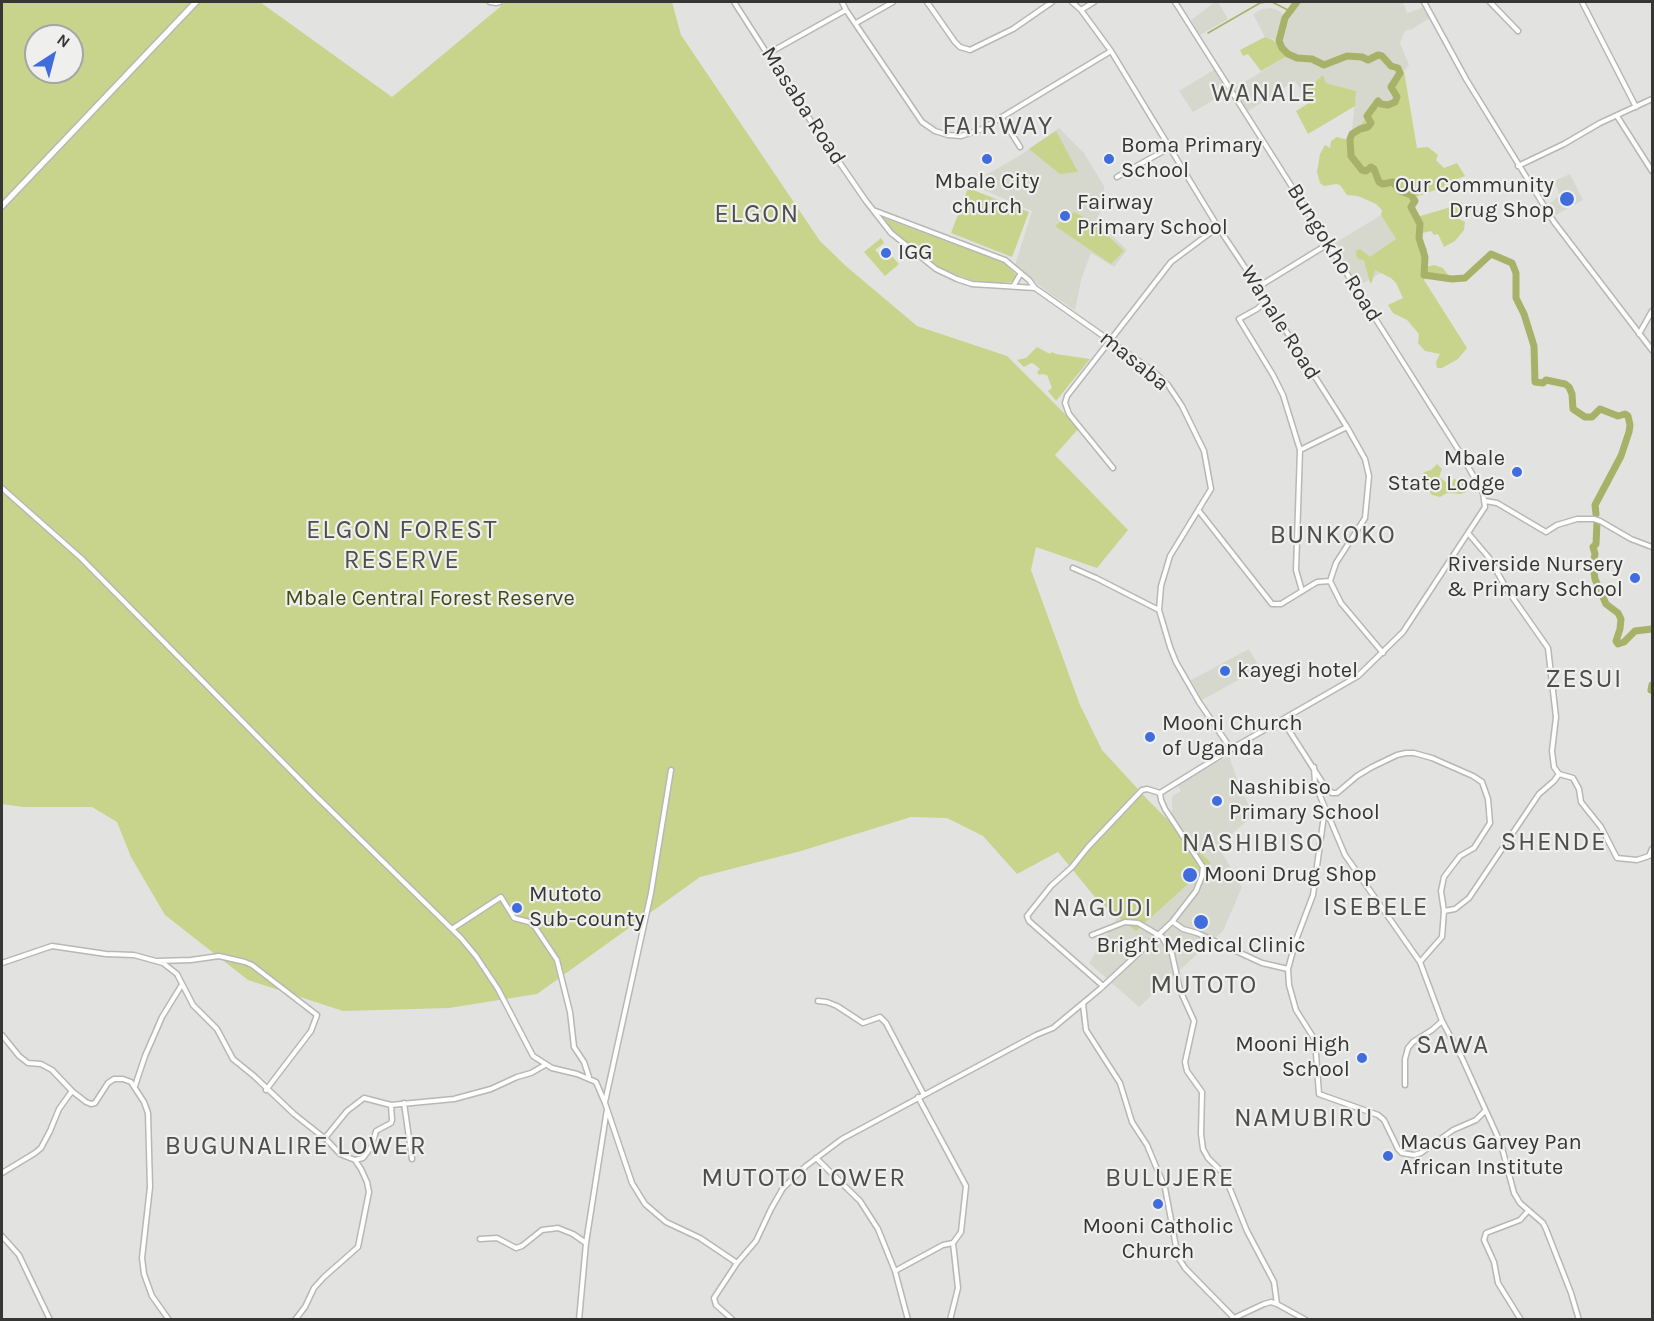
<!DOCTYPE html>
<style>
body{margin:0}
#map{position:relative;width:1654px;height:1321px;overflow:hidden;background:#e2e3e0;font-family:Karla,sans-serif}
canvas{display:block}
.frame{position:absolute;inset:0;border:3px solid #363735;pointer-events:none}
.north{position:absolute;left:24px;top:24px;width:60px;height:60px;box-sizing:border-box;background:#eff0ed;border:2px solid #a5a6a3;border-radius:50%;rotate:36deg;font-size:16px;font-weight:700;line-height:24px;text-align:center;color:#363735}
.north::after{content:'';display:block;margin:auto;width:21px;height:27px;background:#416cdd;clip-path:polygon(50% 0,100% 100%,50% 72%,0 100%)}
</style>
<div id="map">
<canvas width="1654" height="1321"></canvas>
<div class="frame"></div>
<div class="north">N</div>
</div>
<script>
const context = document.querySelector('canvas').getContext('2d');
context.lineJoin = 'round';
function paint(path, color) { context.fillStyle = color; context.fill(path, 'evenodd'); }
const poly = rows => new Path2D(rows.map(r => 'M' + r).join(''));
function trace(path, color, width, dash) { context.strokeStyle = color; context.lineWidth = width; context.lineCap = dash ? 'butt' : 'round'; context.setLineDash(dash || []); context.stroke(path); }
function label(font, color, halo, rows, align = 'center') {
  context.font = font + ' Karla,sans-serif'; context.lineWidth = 4.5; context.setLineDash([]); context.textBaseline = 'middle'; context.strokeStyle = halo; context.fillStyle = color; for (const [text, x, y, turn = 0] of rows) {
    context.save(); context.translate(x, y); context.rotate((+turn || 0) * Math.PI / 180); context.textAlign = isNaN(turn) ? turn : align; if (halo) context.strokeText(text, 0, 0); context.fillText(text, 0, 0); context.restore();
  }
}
const built = poly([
 [1215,2,1218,2,1228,19,1200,35,1191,20],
 [1295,2,1403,2,1407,13,1425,7,1430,18,1412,29,1405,31,1400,43,1409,65,1391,87,1397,97,1395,102,1388,105,1381,104,1379,101,1360,126,1352,130,1356,91,1326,83,1323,76,1303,93,1295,81,1248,111,1233,89,1287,56,1281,50,1279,41,1265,37,1253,14,1262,9,1271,8,1278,10,1284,15],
 [1215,69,1229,91,1193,112,1179,91],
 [1059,128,1084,153,1104,186,1104,206,1096,220,1127,250,1114,267,1091,253,1081,280,1075,310,1049,293,1015,265,1032,211,970,184,1019,156],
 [1570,174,1583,200,1552,217,1546,207,1560,195,1554,181],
 [1381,215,1396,239,1392,267,1358,286,1332,245],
 [1249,649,1260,668,1202,700,1191,680],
 [1229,756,1240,788,1254,815,1218,846,1242,887,1223,931,1139,1007,1089,963,1130,897,1172,838,1172,796,1181,791,1177,784]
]);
const green = poly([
 [2,2,260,2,392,97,506,2,672,2,681,35,820,241,847,267,917,326,1007,356,1079,428,1055,455,1128,530,1097,568,1036,547,1031,570,1080,705,1102,750,1148,800,1211,863,1136,931,1099,902,1058,852,1017,874,983,836,947,818,911,817,801,851,700,877,537,994,449,1008,343,1011,248,980,165,915,131,857,117,822,92,807,23,807,2,804],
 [36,36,72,36,72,72,36,72],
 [1265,37,1273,40,1287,56,1261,71,1248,54,1243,56,1240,50],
 [1404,71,1417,148,1428,147,1438,155,1436,160,1444,168,1457,163,1465,176,1449,182,1449,185,1413,198,1415,201,1413,207,1417,217,1451,207,1462,202,1464,212,1453,216,1465,222,1464,230,1455,241,1444,247,1438,234,1434,235,1431,231,1422,233,1422,240,1427,249,1426,267,1434,265,1443,268,1448,275,1439,280,1426,277,1424,280,1467,348,1458,359,1442,368,1437,368,1436,362,1440,354,1425,351,1418,343,1419,334,1407,320,1393,313,1388,305,1403,298,1396,283,1391,278,1375,270,1372,282,1370,283,1364,260,1358,259,1356,255,1356,251,1360,249,1370,257,1396,239,1381,215,1382,210,1376,204,1358,196,1347,195,1340,185,1336,184,1324,186,1320,183,1317,172,1320,154,1325,145,1330,148,1331,141,1337,137,1348,140,1352,130,1360,126,1378,101,1381,104,1388,105,1395,102,1397,97,1391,87],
 [1323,75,1326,83,1356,91,1355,106,1308,134,1296,111,1309,103,1303,93],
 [1056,131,1078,172,1060,174,1029,149],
 [968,188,1029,212,1012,257,951,233],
 [1074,212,1093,222,1124,251,1111,264,1055,226],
 [881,217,987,256,1006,264,1018,277,1014,282,981,284,938,268,895,233],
 [881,238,884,243,875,250,885,260,891,255,899,264,885,276,864,252],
 [1037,347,1050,354,1052,352,1056,354,1090,359,1056,401,1048,391,1052,388,1047,375,1042,374,1039,375,1037,372,1040,369,1034,364,1031,363,1024,367,1017,360,1026,358],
 [1437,464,1442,469,1439,477,1450,485,1454,479,1457,480,1466,486,1466,492,1461,494,1447,493,1440,497,1432,495,1426,487,1423,474,1424,472,1431,470]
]);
const stream = poly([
 [1272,2,1288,10],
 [1208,33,1260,3,1267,2]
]);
const river = poly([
 [1297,2,1285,18,1279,41,1282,48,1288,54,1297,58,1312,59,1324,65,1347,56,1362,57,1368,60,1378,55,1382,56,1391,66,1398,68,1400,73,1391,87,1397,97,1395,102,1388,105,1381,104,1378,101,1367,116,1371,123,1368,127,1360,129,1352,134,1350,139,1351,156,1362,170,1366,171,1371,167,1374,169,1379,182,1383,184,1393,182,1400,191,1411,195,1415,201,1411,207,1420,224,1419,238,1425,257,1424,275,1452,279,1465,278,1491,254,1512,263,1516,273,1516,298,1524,314,1534,346,1535,382,1543,383,1546,380,1565,384,1569,387,1572,394,1573,409,1585,417,1592,417,1600,409,1618,416,1625,414,1628,416,1630,425,1629,432,1621,456,1595,505,1596,514],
 [1597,522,1596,544,1593,547,1595,554,1593,565,1595,579,1606,604,1618,613,1621,619,1620,629,1616,641,1618,644,1624,642,1635,631,1652,629],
 [1652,685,1651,690,1652,690]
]);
const minor = poly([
 [490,2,496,3,500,2],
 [734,2,804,111,866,201,891,233,936,269,957,279,972,284,1035,288],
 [842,2,846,10,922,122,935,131,948,135,961,136,982,129,1111,51],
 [927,2,955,42,960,47,970,50,1013,29,1052,2],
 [1072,2,1081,10,1111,51,1218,227,1258,287,1347,427,1365,459,1369,476,1365,518,1336,563,1330,581,1341,603,1383,653],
 [1424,2,1466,79,1554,222,1652,350],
 [1490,2,1518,31],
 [1582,2,1636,107],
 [1081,10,1094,2],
 [856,23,893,2],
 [769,53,846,10],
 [1617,116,1652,171],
 [1002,118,1020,147],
 [1518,166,1564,144,1600,123,1652,99],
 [1117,177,1169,148],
 [873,210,1005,260,1029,280,1035,288,1153,371,1168,385,1182,406,1204,451,1211,489,1170,556,1161,586,1159,610,1170,647,1176,662,1199,702,1231,749],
 [1014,285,1021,273],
 [1258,287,1328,244],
 [1267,300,1257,309,1239,319,1273,375,1283,395,1300,450,1296,570,1302,591],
 [1639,334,1652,311],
 [1300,450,1347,427],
 [1113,468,1069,414,1065,403,1067,396,1171,262,1218,227],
 [2,488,81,558,316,796,461,938,476,956,498,989,533,1056,552,1068,577,1074,596,1082,605,1103,632,1183,645,1204,666,1222,700,1238,737,1263,756,1241,771,1209,783,1188,806,1166,842,1139,1036,1035,1053,1028,1100,989,1172,922,1196,891,1202,876,1203,867,1165,809,1161,800,1160,793,1231,749,1358,676,1403,632,1485,507,1483,493,1461,454,1175,2],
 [1485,501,1497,503,1546,532,1557,525,1577,519,1594,519,1600,521,1631,539,1652,547],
 [1199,511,1272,604,1281,604,1317,582,1330,581],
 [1468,533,1490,559,1506,588,1548,648,1556,717,1552,751,1554,767,1559,774,1573,778,1579,789,1581,802,1601,827,1617,858,1637,860,1649,856,1652,849],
 [1073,568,1096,578,1159,610],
 [1283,721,1324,785,1332,793,1337,793,1357,776,1372,767,1397,755,1406,753,1414,753,1432,758,1473,776,1482,782,1488,799,1490,823,1474,848,1460,856,1444,877,1441,891,1444,911],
 [1314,767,1315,784,1345,855,1420,962,1442,1021,1462,1058,1501,1144,1514,1193,1520,1203,1543,1223,1546,1229,1571,1293,1579,1320],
 [1325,808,1313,895,1296,940,1288,969,1289,985,1296,1010,1315,1040,1319,1094,1378,1115,1384,1120,1398,1149,1402,1153,1414,1155,1421,1153,1453,1130,1476,1120,1485,1111],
 [1173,922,1183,929,1197,933,1262,963,1288,969],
 [452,929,501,897,514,918,529,922,535,927,557,960,570,1012,574,1047,584,1062,589,1077],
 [1092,935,1125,922,1138,923,1162,937,1172,954,1180,990,1194,1021,1185,1062,1187,1071,1202,1092,1201,1134,1203,1149,1208,1158,1224,1174,1247,1231,1274,1282,1277,1304],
 [158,961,191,960,219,956,245,962,252,965,317,1015,311,1031,266,1090],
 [1420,962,1442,937,1444,911,1455,909,1469,898,1539,794,1554,781,1559,774],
 [2,963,52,946,106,954,134,955,163,963,177,974,193,1005,217,1029,233,1059,254,1076,294,1114,323,1137,325,1138,347,1111,364,1098,391,1105,454,1099,491,1089,517,1077,531,1073,545,1065],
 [1103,986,1029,921,1027,916,1051,886,1072,867,1088,847,1142,790,1147,789,1160,793],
 [818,1001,827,1002,837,1006,863,1023,880,1017,886,1023,924,1095],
 [1083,1004,1086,1030,1120,1083,1132,1122,1147,1145,1165,1188,1178,1257,1185,1268,1234,1318],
 [2,1035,19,1056,28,1063,41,1064,52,1070,72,1091,86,1102,91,1104,95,1103,108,1083,114,1079,123,1079,131,1082,144,1102,148,1113,150,1187,142,1258,144,1274,152,1296,169,1320],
 [1405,1085,1405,1059,1408,1048,1413,1042,1432,1030,1442,1021],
 [135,1086,145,1056,152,1040,162,1017,181,986],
 [605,1102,651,893,671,770],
 [404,1103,412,1159],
 [325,1138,340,1154,355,1160,363,1158,372,1146,376,1131,391,1123,392,1120,391,1105],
 [816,1158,860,1201,878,1229,895,1271,908,1320],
 [2,1173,35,1153,41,1148,50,1131,59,1109,72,1091],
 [2,1236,19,1255,50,1320],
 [480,1239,497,1238,516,1248,522,1246,542,1230,558,1228,573,1234,586,1243],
 [895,1271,943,1245,953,1243,961,1232,966,1186,918,1097],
 [1232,1319,1264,1304,1271,1302,1277,1304,1306,1320],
 [295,1320,305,1307,314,1288,324,1277,358,1247,369,1192,367,1182,361,1169,355,1160],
 [579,1320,586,1243,607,1109],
 [733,1320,716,1305,714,1298,737,1263],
 [950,1320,958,1288,953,1243],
 [1521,1320,1498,1283,1494,1262,1484,1240,1486,1233,1520,1220,1528,1211]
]);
const major = poly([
 [2,206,196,2]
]);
const markers = [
 [987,159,6,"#416cdd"],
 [1109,159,6,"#416cdd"],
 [1567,199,8,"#416cdd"],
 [1065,216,6,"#416cdd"],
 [886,253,6,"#416cdd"],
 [1517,472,6,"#416cdd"],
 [1635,578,6,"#416cdd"],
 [1225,671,6,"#416cdd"],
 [1150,737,6,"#416cdd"],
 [1217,801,6,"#416cdd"],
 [1190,875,8,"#416cdd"],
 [517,908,6,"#416cdd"],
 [1201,922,8,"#416cdd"],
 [1362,1058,6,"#416cdd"],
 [1388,1156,6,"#416cdd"],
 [1158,1204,6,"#416cdd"]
];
const streetNames = [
 ["Masaba Road",803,106,57],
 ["Bungokho Road",1334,253,58],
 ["Wanale Road",1280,323,58],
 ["masaba",1134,361,39]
];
const poiNames = [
 ["Boma Primary",1121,146],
 ["School",1121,171],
 ["Mbale City",987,182,"center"],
 ["church",987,207,"center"],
 ["Our Community",1554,186,"right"],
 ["Drug Shop",1554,211,"right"],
 ["Fairway",1077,203],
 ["Primary School",1077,228],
 ["IGG",898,253],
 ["Mbale",1505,459,"right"],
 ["State Lodge",1505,484,"right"],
 ["Riverside Nursery",1623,565,"right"],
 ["& Primary School",1623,590,"right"],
 ["kayegi hotel",1237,671],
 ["Mooni Church",1162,724],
 ["of Uganda",1162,749],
 ["Nashibiso",1229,788],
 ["Primary School",1229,813],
 ["Mooni Drug Shop",1204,875],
 ["Mutoto",529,895],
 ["Sub-county",529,920],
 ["Bright Medical Clinic",1201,946,"center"],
 ["Mooni High",1350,1045,"right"],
 ["School",1350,1070,"right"],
 ["Macus Garvey Pan",1400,1143],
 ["African Institute",1400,1168],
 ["Mooni Catholic",1158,1227,"center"],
 ["Church",1158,1252,"center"]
];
const parkNames = [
 ["Mbale Central Forest Reserve",430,599]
];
const quarterNames = [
 ["WANALE",1264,94],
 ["FAIRWAY",998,127],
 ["ELGON",757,215],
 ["ELGON FOREST",402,531],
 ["RESERVE",402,561],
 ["BUNKOKO",1333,536],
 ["ZESUI",1584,680],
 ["SHENDE",1554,843],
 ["NASHIBISO",1253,844],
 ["ISEBELE",1376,908],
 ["NAGUDI",1103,909],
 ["MUTOTO",1204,986],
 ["SAWA",1453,1046],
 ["NAMUBIRU",1304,1119],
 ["BUGUNALIRE LOWER",296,1147],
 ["MUTOTO LOWER",804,1179],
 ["BULUJERE",1170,1179]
];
paint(built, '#d6d8ce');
paint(green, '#c8d38c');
trace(stream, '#a7b268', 1.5);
trace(river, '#a7b268', 7);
trace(minor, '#b7b8b5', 7);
trace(major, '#b7b8b5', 8);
trace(minor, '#fff', 4);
trace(major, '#fff', 5);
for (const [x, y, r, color] of markers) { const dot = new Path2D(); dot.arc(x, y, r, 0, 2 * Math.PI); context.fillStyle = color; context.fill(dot); trace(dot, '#eff0ed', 2); }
label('22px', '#363735', '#eff0ed', streetNames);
label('22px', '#363735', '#eff0ed', poiNames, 'left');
label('22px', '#444a13', '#eff0ed', parkNames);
context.letterSpacing = '1.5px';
label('26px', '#4e4e4c', '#eff0ed', quarterNames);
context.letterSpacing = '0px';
</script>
